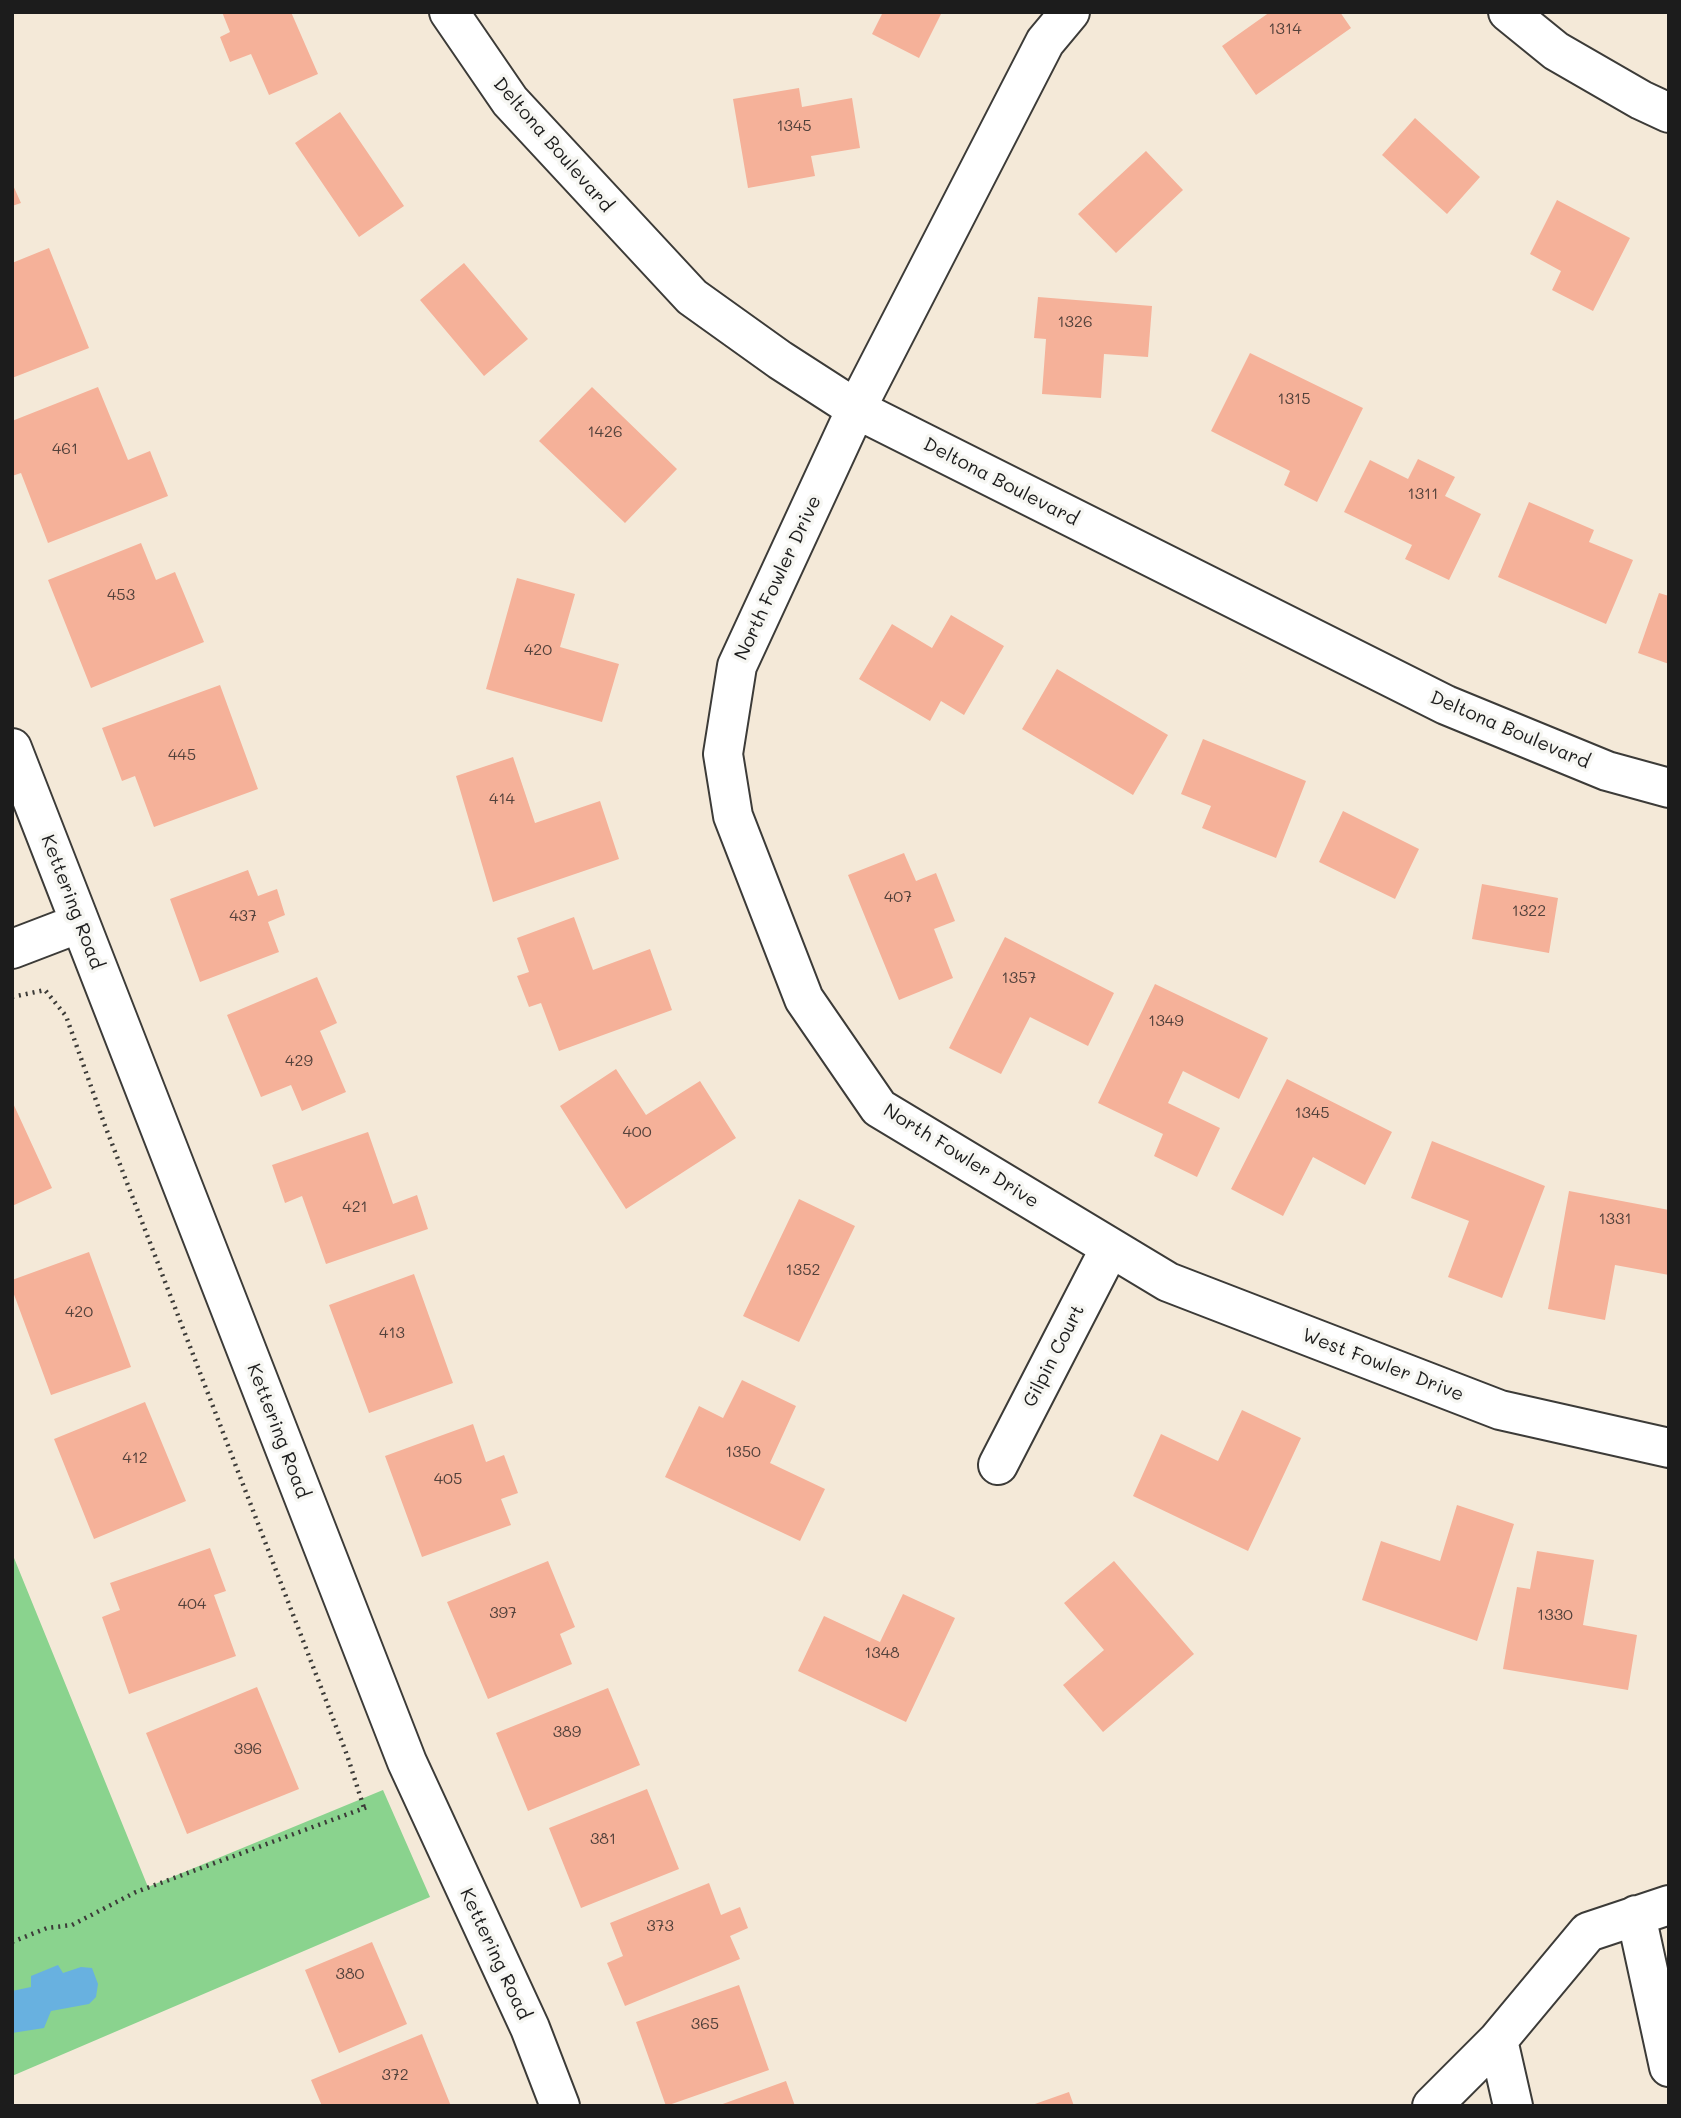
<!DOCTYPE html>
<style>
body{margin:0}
#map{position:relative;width:1681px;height:2118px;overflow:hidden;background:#f4e9d8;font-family:Mali,sans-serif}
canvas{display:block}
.frame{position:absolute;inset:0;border:14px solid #1c1c1c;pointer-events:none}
</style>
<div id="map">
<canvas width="1681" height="2118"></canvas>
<div class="frame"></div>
</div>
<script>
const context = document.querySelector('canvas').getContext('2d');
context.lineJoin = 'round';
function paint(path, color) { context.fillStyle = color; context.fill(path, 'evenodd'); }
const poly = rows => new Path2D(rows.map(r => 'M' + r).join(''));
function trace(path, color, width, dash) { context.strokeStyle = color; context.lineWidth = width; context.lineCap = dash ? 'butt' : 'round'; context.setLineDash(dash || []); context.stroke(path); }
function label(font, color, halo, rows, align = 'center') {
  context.font = font + ' Mali,sans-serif'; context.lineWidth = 7; context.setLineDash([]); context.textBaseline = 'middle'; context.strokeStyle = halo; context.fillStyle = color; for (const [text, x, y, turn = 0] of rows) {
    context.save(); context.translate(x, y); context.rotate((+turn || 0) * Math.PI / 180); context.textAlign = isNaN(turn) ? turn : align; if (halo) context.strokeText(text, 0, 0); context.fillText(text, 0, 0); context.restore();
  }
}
const green = poly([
 [12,1553,148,1887,383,1790,430,1897,12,2076]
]);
const water = poly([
 [58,1965,63,1973,81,1967,92,1968,98,1984,96,1997,89,2004,51,2011,44,2028,12,2033,12,1991,31,1987,31,1976]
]);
const building = poly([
 [222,12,291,12,318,74,269,95,251,54,230,62,220,37,230,32],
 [883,12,942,12,919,58,872,34],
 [1270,12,1340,12,1351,28,1256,95,1222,46],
 [799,88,802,107,852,98,860,148,811,156,815,176,748,188,733,99],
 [340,112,404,206,359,237,295,143],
 [1415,118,1480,177,1447,214,1382,155],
 [1146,151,1183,190,1116,253,1078,214],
 [12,183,21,203,12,206],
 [1557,200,1630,238,1593,311,1552,290,1561,271,1530,254],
 [49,248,89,348,12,378,12,263],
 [464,263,528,339,484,376,420,300],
 [1038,297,1152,306,1148,357,1104,354,1101,398,1042,394,1046,339,1034,338],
 [1250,353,1363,408,1317,502,1284,485,1290,471,1211,431],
 [98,387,128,460,150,451,168,496,48,543,21,473,12,476,12,421],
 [592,387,677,469,625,523,539,441],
 [1418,459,1455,477,1445,496,1481,514,1449,580,1405,559,1412,545,1344,512,1370,460,1408,479],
 [1529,502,1594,530,1589,542,1633,560,1606,624,1498,577],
 [141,543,156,580,175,572,204,642,91,688,48,580],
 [517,578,575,594,560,647,619,664,602,722,486,689],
 [1659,593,1669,596,1669,664,1638,653],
 [951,615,1004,646,964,715,941,701,930,721,859,679,892,624,932,648],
 [1057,669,1168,735,1133,795,1022,729],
 [220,685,258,789,154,827,135,776,122,781,102,728],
 [1203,739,1306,781,1276,858,1202,828,1211,806,1181,794],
 [513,757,535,823,600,801,619,859,493,902,456,776],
 [1343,811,1419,849,1395,899,1319,862],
 [904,853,916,881,936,873,955,921,934,929,953,978,899,1000,848,875],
 [248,870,258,896,277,889,285,915,268,922,279,952,200,982,170,899],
 [1482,884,1558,898,1549,953,1472,939],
 [574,917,593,970,650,949,672,1010,559,1051,541,1003,529,1007,517,976,529,972,517,938],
 [1005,937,1114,993,1088,1046,1030,1017,1001,1074,949,1048],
 [317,977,337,1023,320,1031,346,1092,302,1111,291,1085,261,1097,227,1015],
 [1155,984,1268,1038,1239,1099,1183,1071,1168,1103,1220,1128,1197,1177,1154,1156,1163,1134,1098,1103],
 [616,1069,646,1115,700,1081,736,1138,626,1209,560,1106],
 [1287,1079,1392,1132,1365,1185,1313,1157,1283,1216,1231,1189],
 [12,1101,52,1188,12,1206],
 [368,1132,393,1204,417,1195,428,1229,326,1264,302,1196,285,1203,272,1165],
 [1432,1141,1545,1186,1502,1298,1448,1277,1469,1221,1411,1198],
 [1569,1191,1669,1210,1669,1275,1615,1265,1605,1320,1548,1309],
 [799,1199,855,1226,799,1342,743,1316],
 [89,1252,131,1367,51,1395,12,1289,12,1280],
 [414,1274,453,1383,369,1413,329,1305],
 [742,1380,796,1406,770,1463,825,1489,800,1541,665,1477,699,1406,723,1418],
 [145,1402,186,1501,94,1539,54,1439],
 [1242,1410,1301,1438,1248,1551,1133,1496,1161,1434,1218,1461],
 [473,1424,486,1462,504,1455,518,1493,501,1499,511,1525,422,1557,385,1456],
 [1457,1505,1514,1524,1477,1641,1362,1600,1381,1541,1440,1561],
 [210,1548,226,1591,214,1595,236,1656,129,1694,102,1617,120,1610,110,1583],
 [1537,1551,1594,1560,1583,1625,1637,1635,1628,1690,1503,1669,1517,1587,1530,1589],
 [548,1561,575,1627,560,1634,572,1664,488,1699,447,1602],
 [1114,1561,1194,1654,1103,1732,1063,1685,1104,1650,1064,1603],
 [903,1594,955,1618,906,1722,798,1671,824,1616,880,1642],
 [257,1687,299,1789,187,1834,146,1733],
 [608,1688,640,1765,528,1811,496,1733],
 [647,1789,679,1869,581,1908,549,1828],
 [709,1883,721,1915,740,1907,748,1928,730,1936,740,1959,625,2006,607,1963,623,1956,610,1923],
 [372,1942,407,2024,339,2053,305,1970],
 [739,1985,769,2070,666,2106,636,2022],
 [422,2034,451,2106,322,2106,311,2080],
 [786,2081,795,2106,720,2106,720,2105],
 [1069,2092,1074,2106,1032,2106,1032,2105]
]);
const path = poly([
 [12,997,45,990,66,1016,104,1123,347,1755,364,1808],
 [12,1942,47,1928,72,1925,136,1892,370,1806]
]);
const minor = poly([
 [449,12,510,101,692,297,780,360,856,409,1446,705,1607,771,1669,788],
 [1070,12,1045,42,856,409,737,666,723,754,733,816,804,999,879,1108,1168,1282,1500,1410,1669,1448],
 [1508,12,1556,51,1641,100,1669,113],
 [12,748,407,1762,530,2028,560,2106],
 [12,949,80,923],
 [998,1465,1110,1248],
 [1636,1915,1669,2067],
 [1432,2106,1498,2040],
 [1513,2106,1498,2040,1588,1932,1669,1905]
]);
const numberNames = [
 ["1314",1285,29],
 ["1345",794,126],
 ["1326",1075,322],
 ["1315",1294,399],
 ["1426",605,432],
 ["461",65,449],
 ["1311",1423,494],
 ["453",121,595],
 ["420",538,650],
 ["445",182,755],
 ["414",502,799],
 ["407",898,897],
 ["1322",1529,911],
 ["437",243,916],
 ["1357",1019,978],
 ["1349",1166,1021],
 ["429",299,1061],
 ["1345",1312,1113],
 ["400",637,1132],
 ["421",355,1207],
 ["1331",1615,1219],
 ["1352",803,1270],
 ["420",79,1312],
 ["413",392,1333],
 ["1350",743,1452],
 ["412",135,1458],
 ["405",448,1479],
 ["404",192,1604],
 ["397",503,1613],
 ["1330",1555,1615],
 ["1348",882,1653],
 ["389",567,1732],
 ["396",248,1749],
 ["381",603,1839],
 ["373",660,1926],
 ["380",350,1974],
 ["365",705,2024],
 ["372",395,2075]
];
const streetNames = [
 ["Deltona Boulevard",553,145,49],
 ["Deltona Boulevard",1001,482,27],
 ["North Fowler Drive",778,578,-65],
 ["Deltona Boulevard",1510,730,23],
 ["Kettering Road",72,902,69],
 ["North Fowler Drive",961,1156,32],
 ["Gilpin Court",1054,1356,-63],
 ["West Fowler Drive",1383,1365,21],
 ["Kettering Road",278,1431,69],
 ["Kettering Road",495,1954,65]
];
paint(green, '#8ad38e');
paint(water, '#68b1e0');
paint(building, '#f5b199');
trace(minor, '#3c3b38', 42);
trace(path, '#3c3b38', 4.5, [2, 5]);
trace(minor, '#fff', 38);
label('16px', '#52413b', null, numberNames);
label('19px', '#1c1c1c', '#f6f6f2', streetNames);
</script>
